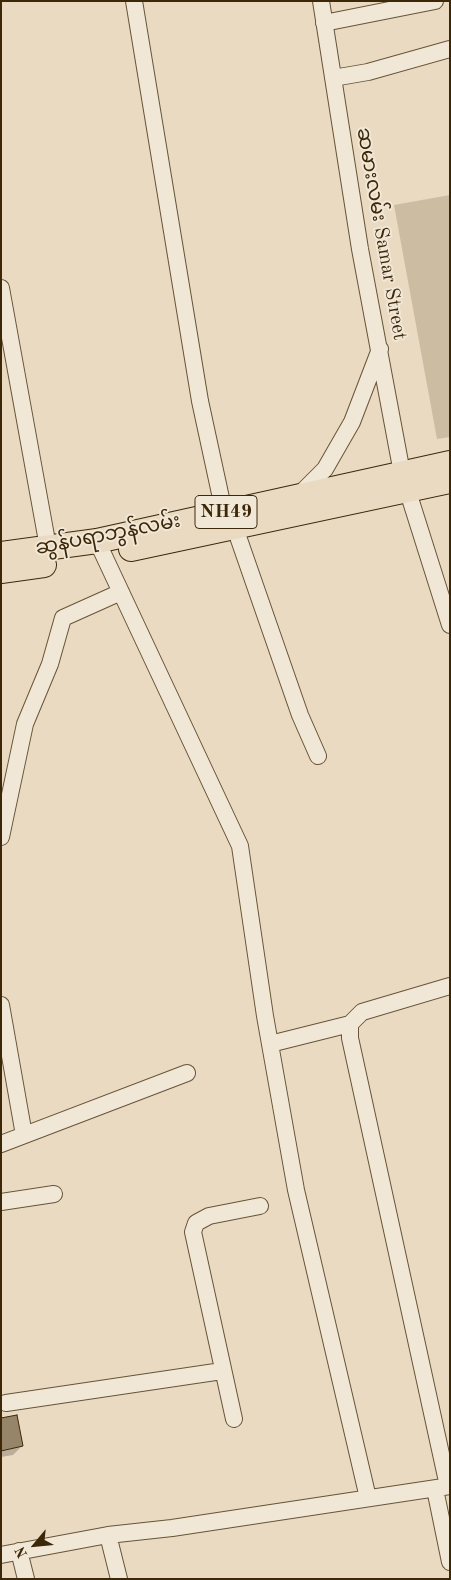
<!DOCTYPE html>
<meta charset="utf-8">
<style>
body{margin:0}
#map{position:relative;width:451px;height:1580px;overflow:hidden;background:#e9dac1;font-family:"Old Standard TT",serif}
canvas{display:block}
.frame{position:absolute;inset:0;border:2px solid #3c2809;pointer-events:none}
.north{position:absolute;left:10px;top:1520px;width:50px;height:50px;-webkit-text-stroke:4px #f1e7d7;paint-order:stroke;rotate:242deg;font-size:14px;font-weight:700;line-height:20px;text-align:center;color:#3c2809}
.north::after{content:'';display:block;margin:auto;width:18px;height:22px;background:#3c2809;clip-path:polygon(50% 0,100% 100%,50% 72%,0 100%)}
</style>
<div id="map">
<canvas width="451" height="1580"></canvas>
<div class="frame"></div>
<div class="north">N</div>
</div>
<script>
const context = document.querySelector('canvas').getContext('2d');
context.lineJoin = 'round';
function paint(path, color) { context.fillStyle = color; context.fill(path, 'evenodd'); }
const poly = rows => new Path2D(rows.map(r => 'M' + r).join(''));
function trace(path, color, width, dash) { context.strokeStyle = color; context.lineWidth = width; context.lineCap = dash ? 'butt' : 'round'; context.setLineDash(dash || []); context.stroke(path); }
function label(font, color, halo, rows, align = 'center') {
  context.font = font + ' "Old Standard TT","Noto Sans Myanmar",serif'; context.lineWidth = 4; context.setLineDash([]); context.textBaseline = 'middle'; context.strokeStyle = halo; context.fillStyle = color; for (const [text, x, y, turn = 0] of rows) {
    context.save(); context.translate(x, y); context.rotate((+turn || 0) * Math.PI / 180); context.textAlign = isNaN(turn) ? turn : align; if (halo) context.strokeText(text, 0, 0); context.fillText(text, 0, 0); context.restore();
  }
}
const green = poly([
 [450,195,450,437,437,439,394,205]
]);
const shadow = poly([
 [1,1419,22,1446,13,1455,1,1457]
]);
const building = poly([
 [17,1415,23,1446,1,1451,1,1418,17,1415]
]);
const minor = poly([
 [134,1,200,401,224,512,235,528,300,715,318,756],
 [321,1,360,249,402,473,450,625],
 [324,23,435,1],
 [333,78,368,72,450,49],
 [1,288,48,547],
 [299,495,325,469,352,422,380,349],
 [97,541,240,846,265,1016,296,1190,368,1498],
 [1,837,25,724,50,664,63,618,121,592],
 [1,1005,24,1135],
 [350,1024,350,1038,448,1486],
 [270,1044,350,1024,362,1012,450,986],
 [1,1144,187,1073],
 [1,1202,54,1194],
 [6,1403,222,1371],
 [234,1419,193,1232,196,1223,209,1216,260,1206],
 [435,1489,450,1562],
 [108,1535,119,1579],
 [19,1551,26,1579],
 [1,1555,108,1535,172,1528,450,1486]
]);
const highway = poly([
 [131,549,450,481],
 [1,554,97,541,450,463],
 [1,571,44,565]
]);
const shields = [
 [226,512,62]
];
const shieldNames = [
 ["NH49",226,512]
];
const streetNames = [
 ["ဆမားလမ်း Samar Street",381,234,80],
 ["ဆွန်ပရာဘွန်လမ်း",108,535,-11]
];
paint(green, '#ccbca2');
paint(shadow, '#0003');
paint(building, '#968569');
trace(building, '#3c2809', 1);
trace(minor, '#675437', 18);
trace(highway, '#3c2809', 26);
trace(minor, '#f1e7d7', 16);
trace(highway, '#e9dac1', 24);
for (const [x, y, w] of shields) { const box = new Path2D(); box.roundRect(x - w / 2, y - 16.5, w, 33, 4); context.fillStyle = '#f1e7d7'; context.fill(box); trace(box, '#3c2809', 1); }
label('bold 19px', '#3c2809', null, shieldNames);
label('20px', '#3c2809', '#f1e7d7', streetNames);
</script>
